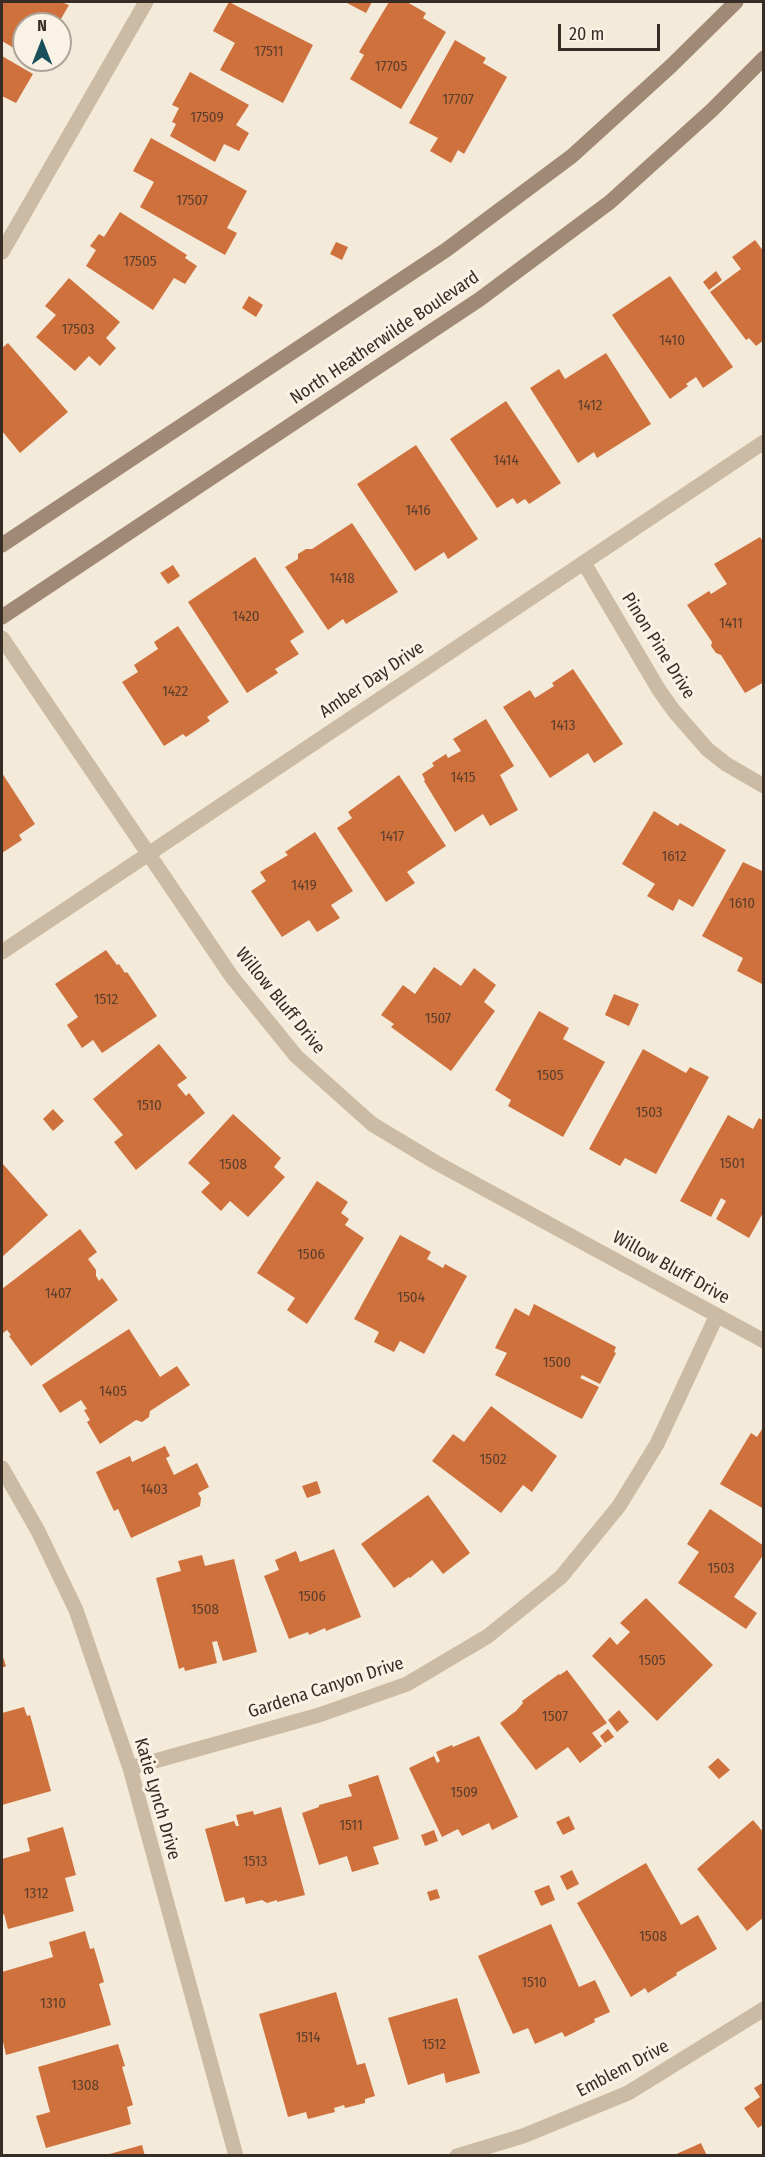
<!DOCTYPE html>
<style>
body{margin:0}
#map{position:relative;width:765px;height:2157px;overflow:hidden;background:#f3ead9;font-family:"Fira Sans Condensed",sans-serif}
canvas{display:block}
.frame{position:absolute;inset:0;border:3px solid #372d26;pointer-events:none}
.north{position:absolute;left:12px;top:12px;width:60px;height:60px;box-sizing:border-box;background:#faf3e5;border:2px solid #aca499;border-radius:50%;rotate:0deg;font-size:16px;font-weight:700;line-height:24px;text-align:center;color:#372d26}
.north::after{content:'';display:block;margin:auto;width:21px;height:27px;background:#194e5b;clip-path:polygon(50% 0,100% 100%,50% 72%,0 100%)}
.scale{position:absolute;left:558px;top:24px;width:102px;height:27px;box-sizing:border-box;border:3px solid #372d26;border-top:0;padding-left:8px;font-size:18px;line-height:21px;white-space:nowrap;color:#372d26;-webkit-text-stroke:4px #faf3e5;paint-order:stroke}
</style>
<div id="map">
<canvas width="765" height="2157"></canvas>
<div class="frame"></div>
<div class="north">N</div>
<div class="scale">20 m</div>
</div>
<script>
const context = document.querySelector('canvas').getContext('2d');
context.lineJoin = 'round';
function paint(path, color) { context.fillStyle = color; context.fill(path, 'evenodd'); }
const poly = rows => new Path2D(rows.map(r => 'M' + r).join(''));
function trace(path, color, width, dash) { context.strokeStyle = color; context.lineWidth = width; context.lineCap = dash ? 'butt' : 'round'; context.setLineDash(dash || []); context.stroke(path); }
function label(font, color, halo, rows, align = 'center') {
  context.font = font + ' "Fira Sans Condensed",sans-serif'; context.lineWidth = 6; context.setLineDash([]); context.textBaseline = 'middle'; context.strokeStyle = halo; context.fillStyle = color; for (const [text, x, y, turn = 0] of rows) {
    context.save(); context.translate(x, y); context.rotate((+turn || 0) * Math.PI / 180); context.textAlign = isNaN(turn) ? turn : align; if (halo) context.strokeText(text, 0, 0); context.fillText(text, 0, 0); context.restore();
  }
}
const building = poly([
 [2,2,61,2,69,5,58,24,24,24,24,54,2,41],
 [229,2,313,45,283,103,220,70,235,43,213,31],
 [345,2,372,2,366,13],
 [389,2,407,2,426,13,423,18,446,32,401,109,350,79,364,55,359,52],
 [455,40,486,58,483,63,507,77,464,154,458,150,451,163,430,151,438,138,409,123],
 [2,56,33,74,16,103,2,96],
 [190,72,249,105,236,125,249,133,239,151,224,144,215,162,170,136,176,124,172,122,179,108,172,105],
 [151,138,247,191,227,228,237,233,225,255,140,207,154,182,133,171],
 [120,212,187,255,185,258,197,266,185,284,174,278,153,310,86,266,96,250,90,246,99,234,104,237],
 [755,240,764,252,764,340,756,346,749,338,746,340,710,292,741,269,732,257],
 [336,242,348,247,342,260,330,254],
 [716,271,722,280,709,290,703,282],
 [670,276,733,367,703,388,696,377,686,384,688,386,670,399,612,315],
 [69,278,120,322,106,338,116,348,100,366,89,356,75,371,36,337,56,315,45,306],
 [249,296,263,305,256,317,242,308],
 [8,343,68,412,20,453,2,431,2,348],
 [606,353,651,424,597,458,594,452,578,463,530,388,559,369,565,379],
 [506,401,561,483,529,504,525,499,517,504,513,498,497,508,450,439],
 [416,445,478,539,448,559,444,552,415,571,357,484],
 [352,523,398,592,346,624,343,619,328,630,285,567,298,559,298,554,306,549,312,549],
 [760,537,764,543,764,682,745,693,721,655,716,653,711,646,712,642,687,605,709,591,711,594,727,584,714,564],
 [255,557,304,632,290,641,299,654,275,669,278,673,247,693,188,602],
 [173,565,180,576,168,584,160,573],
 [178,626,229,702,207,717,210,721,186,737,183,734,164,746,122,682,138,672,134,665,158,649,154,642],
 [573,669,623,744,594,763,588,753,550,778,503,707,530,690,535,698,554,686,552,683],
 [486,719,514,766,500,775,518,810,490,826,483,814,455,832,424,781,425,780,422,774,434,766,432,763,446,754,448,758,461,751,453,739],
 [2,773,35,824,19,835,22,840,2,853],
 [399,775,446,846,407,872,415,883,386,902,337,828,352,818,348,812],
 [654,811,678,826,680,823,726,850,693,907,679,899,673,911,647,896,655,884,622,864],
 [315,832,353,891,331,905,340,918,317,932,309,920,282,937,251,891,266,881,260,872,288,855,285,852],
 [743,862,764,872,764,985,737,971,743,958,702,936],
 [106,950,117,965,119,964,125,973,127,972,157,1016,102,1053,93,1040,82,1048,67,1025,78,1017,55,984],
 [434,967,461,986,474,968,496,985,484,1002,495,1011,451,1071,391,1027,394,1024,381,1015,403,985,415,994],
 [614,994,639,1004,629,1026,605,1015],
 [539,1011,569,1028,563,1039,605,1062,563,1137,508,1106,511,1100,495,1090],
 [159,1044,187,1078,177,1085,186,1096,189,1093,205,1113,136,1170,114,1142,123,1135,93,1099],
 [643,1049,686,1073,690,1067,709,1077,656,1174,625,1158,620,1166,589,1149],
 [53,1109,64,1121,53,1131,43,1119],
 [233,1114,281,1158,274,1167,285,1177,248,1217,230,1201,221,1211,201,1192,210,1183,188,1163],
 [728,1115,753,1129,759,1118,764,1121,764,1211,749,1238,716,1219,726,1201,721,1198,711,1217,680,1201],
 [2,1163,48,1215,2,1257],
 [317,1181,348,1202,341,1213,349,1219,345,1225,364,1238,307,1324,287,1310,295,1298,257,1273],
 [80,1229,97,1252,88,1259,96,1270,96,1276,99,1281,102,1278,118,1300,31,1366,9,1336,11,1335,7,1330,3,1333,2,1331,2,1289],
 [400,1235,431,1252,427,1259,443,1268,445,1264,467,1276,424,1354,400,1341,394,1352,374,1342,379,1332,354,1319],
 [534,1304,616,1347,614,1352,616,1353,600,1384,582,1375,580,1378,599,1387,582,1419,495,1375,507,1353,495,1348,515,1308,529,1316],
 [129,1329,160,1377,177,1366,190,1385,150,1411,149,1417,142,1422,136,1420,100,1444,87,1422,90,1420,84,1410,87,1409,81,1400,60,1413,42,1385],
 [491,1406,557,1456,532,1492,523,1485,501,1513,432,1461,453,1434,464,1442],
 [764,1426,764,1509,720,1484,751,1433,757,1437],
 [165,1446,170,1456,166,1458,174,1475,197,1463,209,1487,198,1493,201,1498,200,1506,131,1538,118,1509,114,1511,96,1472,130,1456,132,1462],
 [317,1481,321,1493,307,1498,302,1486],
 [428,1495,470,1553,443,1574,432,1560,410,1578,409,1577,394,1588,361,1544],
 [710,1509,764,1546,764,1554,734,1597,757,1613,746,1629,678,1583,699,1552,687,1544],
 [334,1549,361,1617,326,1631,325,1628,309,1635,308,1632,289,1639,264,1576,279,1570,275,1560,296,1551,300,1562],
 [202,1555,205,1566,234,1559,257,1652,223,1661,217,1641,212,1642,217,1663,185,1671,184,1667,179,1669,156,1578,181,1571,178,1561],
 [646,1598,713,1665,657,1721,592,1656,610,1637,617,1645,630,1632,620,1623],
 [2,1654,6,1666,2,1668],
 [567,1670,607,1723,592,1733,602,1746,580,1763,568,1747,536,1770,500,1723,516,1711,523,1703,522,1701,559,1674,560,1675],
 [24,1707,27,1716,30,1715,51,1791,2,1805,2,1713],
 [619,1710,629,1722,617,1732,608,1720],
 [608,1729,614,1737,605,1743,600,1736],
 [479,1736,518,1817,492,1830,489,1823,462,1836,458,1829,442,1837,409,1768,434,1756,437,1763,440,1761,436,1752,452,1745,453,1747],
 [718,1758,730,1770,719,1779,708,1767],
 [378,1775,399,1839,373,1847,379,1864,352,1872,347,1856,319,1865,302,1813,319,1807,319,1805,352,1796,348,1785],
 [281,1807,305,1895,277,1902,277,1900,267,1903,262,1900,246,1904,244,1897,225,1902,205,1829,234,1821,236,1826,239,1826,236,1815,253,1811,254,1815],
 [569,1816,575,1829,563,1835,556,1822],
 [753,1820,764,1833,764,1917,747,1931,697,1869],
 [63,1827,76,1875,65,1878,74,1911,8,1929,4,1914,2,1915,2,1859,30,1851,27,1838],
 [434,1830,438,1841,425,1846,421,1835],
 [646,1863,681,1925,698,1915,717,1949,676,1973,677,1975,648,1993,645,1988,631,1997,577,1903],
 [572,1870,579,1884,567,1890,560,1876],
 [549,1885,555,1900,541,1906,534,1891],
 [437,1889,440,1898,430,1901,427,1892],
 [551,1924,579,1987,595,1980,610,2012,594,2019,595,2022,565,2037,562,2032,535,2044,528,2028,513,2034,478,1956],
 [85,1931,90,1949,94,1948,104,1982,99,1984,111,2025,6,2055,2,2037,2,1972,53,1957,49,1942],
 [336,1992,357,2065,365,2063,375,2096,365,2099,365,2103,345,2108,344,2105,334,2108,335,2112,308,2119,306,2112,288,2117,259,2014],
 [457,1998,480,2073,446,2083,444,2073,408,2085,388,2018],
 [118,2044,125,2066,122,2067,133,2105,127,2107,131,2124,46,2148,36,2116,50,2112,38,2067],
 [764,2082,764,2124,758,2128,744,2108,760,2097,754,2088],
 [701,2143,707,2156,672,2156],
 [142,2145,145,2156,106,2156,106,2155]
]);
const minor = poly([
 [2,252,146,2],
 [584,563,659,690,674,711,707,749,726,764,764,786],
 [2,638,232,977,296,1056,372,1124,435,1162,764,1341],
 [2,952,764,442],
 [2,1468,38,1531,76,1610,130,1768,236,2156],
 [130,1768,319,1715,407,1684,488,1636,561,1577,619,1506,657,1444,717,1315],
 [457,2156,523,2136,628,2093,764,2009]
]);
const secondary = poly([
 [2,545,446,250,572,156,671,66,736,2],
 [2,617,480,299,610,202,712,110,764,58]
]);
const numberNames = [
 ["17511",269,52],
 ["17705",391,67],
 ["17707",458,100],
 ["17509",207,118],
 ["17507",192,201],
 ["17505",140,262],
 ["17503",78,330],
 ["1410",672,341],
 ["1412",590,406],
 ["1414",506,461],
 ["1416",418,511],
 ["1418",342,579],
 ["1420",246,617],
 ["1411",731,624],
 ["1422",175,692],
 ["1413",563,726],
 ["1415",463,778],
 ["1417",392,837],
 ["1612",674,857],
 ["1419",304,886],
 ["1610",742,904],
 ["1512",106,1000],
 ["1507",438,1019],
 ["1505",550,1076],
 ["1510",149,1106],
 ["1503",649,1113],
 ["1501",732,1164],
 ["1508",233,1165],
 ["1506",311,1255],
 ["1407",58,1294],
 ["1504",411,1298],
 ["1500",557,1363],
 ["1405",113,1392],
 ["1502",493,1460],
 ["1403",154,1490],
 ["1503",721,1569],
 ["1506",312,1597],
 ["1508",205,1610],
 ["1505",652,1661],
 ["1507",555,1717],
 ["1509",464,1793],
 ["1511",351,1826],
 ["1513",255,1862],
 ["1312",36,1894],
 ["1508",653,1937],
 ["1510",534,1983],
 ["1310",53,2004],
 ["1514",308,2038],
 ["1512",434,2045],
 ["1308",85,2086]
];
const streetNames = [
 ["North Heatherwilde Boulevard",385,338,-34],
 ["Pinon Pine Drive",658,646,58],
 ["Amber Day Drive",372,680,-34],
 ["Willow Bluff Drive",280,1001,51],
 ["Willow Bluff Drive",671,1268,29],
 ["Gardena Canyon Drive",326,1688,-18],
 ["Katie Lynch Drive",157,1799,74],
 ["Emblem Drive",623,2069,-28]
];
paint(building, '#ce713c');
trace(minor, '#ccbba4', 15);
trace(secondary, '#a08a75', 15);
label('15px', '#5d3e2c', null, numberNames);
label('18px', '#372d26', '#faf3e5', streetNames);
</script>
